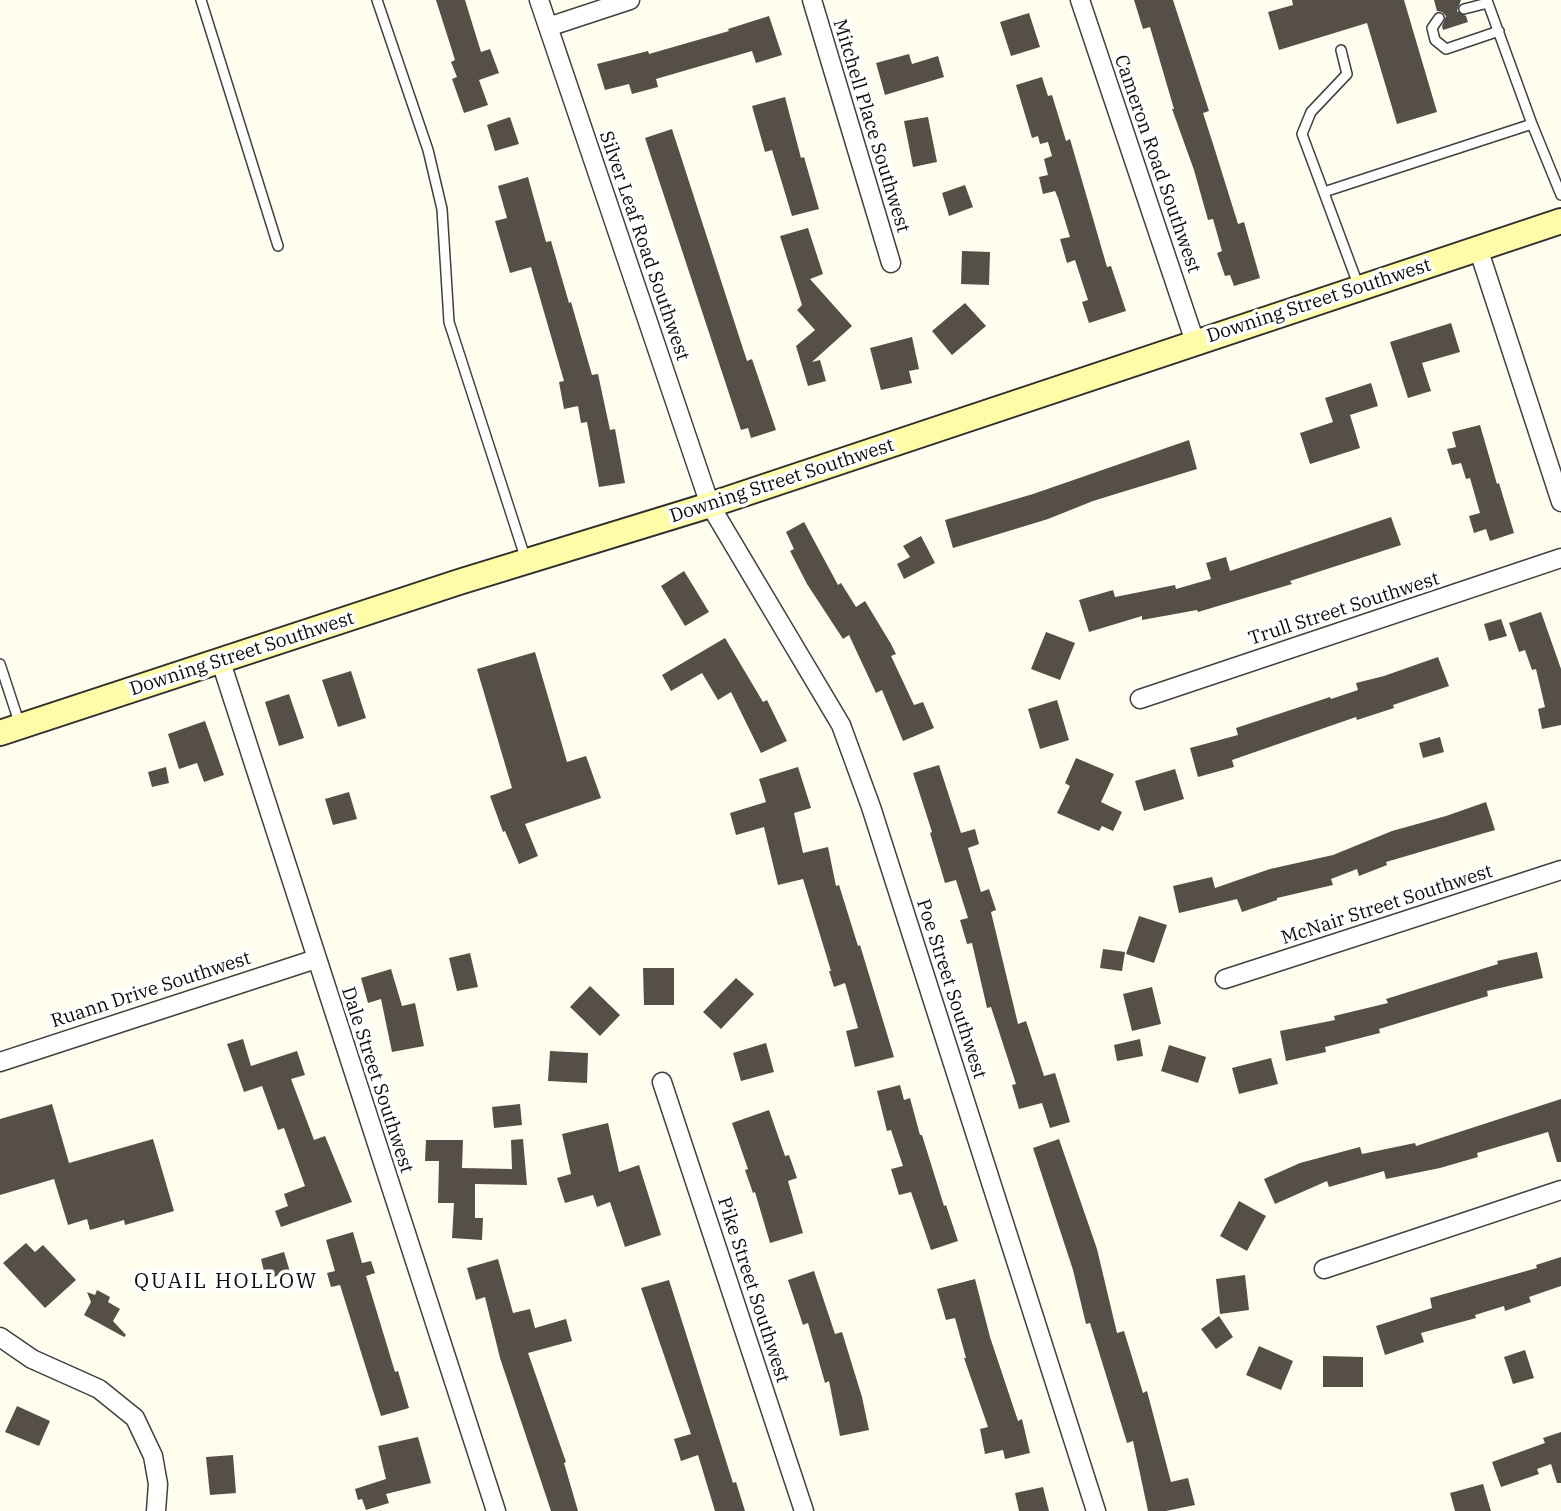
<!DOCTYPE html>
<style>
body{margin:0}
canvas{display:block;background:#fffded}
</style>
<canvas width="1561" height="1511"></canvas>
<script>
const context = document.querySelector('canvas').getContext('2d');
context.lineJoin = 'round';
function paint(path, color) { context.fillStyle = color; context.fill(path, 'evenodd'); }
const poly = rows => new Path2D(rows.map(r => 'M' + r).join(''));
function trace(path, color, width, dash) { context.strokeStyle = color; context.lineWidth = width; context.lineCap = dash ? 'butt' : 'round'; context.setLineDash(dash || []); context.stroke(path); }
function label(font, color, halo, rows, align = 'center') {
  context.font = font + ' "IBM Plex Serif",serif'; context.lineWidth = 7; context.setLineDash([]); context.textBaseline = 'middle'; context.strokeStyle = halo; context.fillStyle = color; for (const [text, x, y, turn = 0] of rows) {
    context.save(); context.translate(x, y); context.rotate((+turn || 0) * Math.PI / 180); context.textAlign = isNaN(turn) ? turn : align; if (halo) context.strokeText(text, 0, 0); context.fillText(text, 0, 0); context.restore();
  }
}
const building = poly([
 [436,0,465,0,481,52,490,49,499,73,479,80,488,105,464,113,452,79,457,77,451,62,455,60],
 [1134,0,1173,0,1209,111,1203,113,1214,147,1238,224,1244,222,1260,278,1234,286,1230,275,1225,276,1217,253,1222,251,1213,219,1208,220,1194,170,1172,109,1174,109,1150,27,1143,29],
 [1292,0,1404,0,1437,112,1397,124,1367,23,1279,50,1268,12,1293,5],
 [1434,0,1461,0,1457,11,1466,16,1468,22,1443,30,1442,26,1446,16,1442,12,1437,11],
 [1029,13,1040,47,1011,56,1000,22],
 [769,16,782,55,756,63,752,51,656,79,658,87,632,94,629,84,605,90,597,64,648,51,649,54,729,31,728,29],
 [909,54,912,64,938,56,944,77,885,95,876,63],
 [1042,77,1048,96,1052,95,1066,141,1070,139,1107,267,1111,266,1126,311,1089,323,1082,302,1088,300,1075,260,1067,263,1060,239,1070,237,1058,198,1055,191,1043,194,1039,177,1048,175,1044,159,1052,156,1048,142,1040,144,1038,136,1032,138,1016,85],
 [785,97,801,158,804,157,819,209,792,216,772,150,765,152,752,106],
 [510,117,519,144,495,151,487,125],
 [928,117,937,162,913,167,904,121],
 [672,129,747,361,752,359,776,430,751,438,748,428,741,430,645,138],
 [528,177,546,242,551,241,569,303,571,302,592,375,598,374,610,430,615,429,625,483,599,487,587,422,581,423,578,406,564,409,559,382,564,381,531,267,510,273,495,221,507,218,498,186],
 [965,185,973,207,949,216,942,193],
 [808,228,823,274,810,279,852,326,812,362,820,360,826,381,808,386,796,346,815,330,797,310,802,305,780,236],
 [962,251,990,252,989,285,961,284],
 [965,303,986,326,952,355,932,331],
 [1451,323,1460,352,1422,363,1431,391,1408,398,1390,342],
 [912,337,919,369,909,371,912,383,881,390,870,348],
 [1371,383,1378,406,1350,415,1360,448,1310,464,1300,433,1333,422,1325,398],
 [1480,425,1497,484,1499,483,1514,533,1490,541,1486,529,1474,533,1469,516,1480,513,1470,478,1466,479,1461,463,1452,465,1447,449,1456,447,1452,432],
 [1189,440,1197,469,1093,501,1048,519,953,548,945,520,1033,494],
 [1391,517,1401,545,1290,581,1292,584,1198,612,1197,610,1142,620,1142,616,1089,632,1079,600,1113,590,1115,597,1175,585,1176,589,1211,579,1206,563,1226,557,1230,571],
 [804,522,838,585,841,583,856,607,865,601,891,644,896,654,891,656,914,705,923,702,934,728,903,741,882,690,876,693,849,635,843,639,807,584,790,551,794,549,786,532],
 [921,536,935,563,904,579,897,564,910,557,903,546],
 [684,571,709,612,685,626,661,586],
 [1541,612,1561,669,1561,725,1542,729,1538,709,1545,707,1536,669,1532,670,1525,650,1519,652,1509,623],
 [1501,619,1507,636,1489,641,1484,624],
 [1046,632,1075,643,1060,680,1031,669],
 [725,638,763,702,767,700,787,741,761,753,731,692,718,700,702,673,671,691,662,675],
 [535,652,567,762,586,756,601,798,525,824,538,856,519,864,505,831,503,832,490,796,512,788,477,669],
 [1438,657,1449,686,1393,705,1394,708,1357,720,1356,717,1232,760,1234,767,1198,777,1190,748,1238,735,1236,728,1330,697,1331,699,1358,690,1356,683,1384,676],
 [351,671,366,718,338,727,322,680],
 [289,694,304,738,279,746,265,702],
 [1057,700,1069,740,1040,749,1028,709],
 [205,721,224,775,204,782,197,763,179,769,168,734],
 [1440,737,1444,752,1423,758,1419,743],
 [1076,758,1114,774,1101,802,1122,812,1113,831,1102,826,1099,831,1057,813,1070,786,1065,783],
 [939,765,961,833,975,829,979,844,968,848,981,892,989,889,996,910,991,912,1018,1024,1026,1021,1044,1076,1055,1073,1070,1122,1050,1128,1042,1103,1019,1109,1012,1085,1016,1084,991,1007,987,1008,972,943,967,944,960,920,968,918,956,880,945,883,930,833,932,832,913,773],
 [166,767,169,783,152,787,148,772],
 [798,767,811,808,794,813,803,853,828,847,836,886,839,885,858,946,860,945,894,1057,855,1067,846,1031,858,1028,845,983,834,987,829,971,831,971,803,879,778,885,764,827,736,835,730,813,766,802,759,779],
 [1175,769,1184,799,1144,811,1135,781],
 [349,792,357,819,333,825,325,799],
 [1486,802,1495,830,1386,862,1387,865,1359,876,1357,869,1331,879,1333,885,1277,898,1277,900,1242,912,1237,899,1179,913,1173,886,1212,877,1215,888,1270,869,1333,855,1392,831,1446,816],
 [1139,916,1167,925,1154,963,1126,954],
 [1103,949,1125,952,1122,971,1100,968],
 [1537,952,1543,978,1487,991,1488,996,1379,1029,1380,1033,1325,1047,1326,1052,1286,1061,1280,1031,1335,1020,1334,1016,1388,1003,1386,999,1498,964,1497,961],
 [470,953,478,987,457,991,449,958],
 [643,968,674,968,674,1005,644,1005],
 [391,969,402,1006,415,1003,424,1046,392,1052,381,999,368,1003,361,978],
 [736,978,754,994,721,1029,703,1012],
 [590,986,620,1015,600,1036,570,1007],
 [1152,987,1161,1024,1132,1031,1123,994],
 [243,1039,251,1066,297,1051,305,1075,291,1079,314,1140,325,1136,352,1202,281,1227,275,1211,288,1206,284,1194,305,1186,284,1128,278,1130,262,1086,244,1092,227,1044],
 [1140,1039,1143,1056,1117,1061,1114,1045],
 [766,1043,774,1072,741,1081,733,1053],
 [1169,1045,1206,1057,1198,1083,1161,1071],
 [550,1051,588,1053,587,1083,548,1081],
 [1271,1058,1278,1084,1239,1094,1232,1068],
 [900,1085,904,1100,910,1098,920,1135,922,1135,944,1206,946,1205,958,1241,931,1250,911,1192,899,1195,891,1169,903,1166,891,1130,887,1131,877,1091],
 [1561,1099,1561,1162,1557,1162,1548,1132,1477,1153,1478,1157,1440,1168,1386,1179,1384,1171,1329,1187,1327,1181,1275,1204,1264,1179,1300,1163,1360,1147,1362,1154,1415,1143,1416,1146],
 [52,1104,69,1163,153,1139,174,1211,125,1225,124,1220,90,1230,87,1219,68,1225,54,1179,0,1195,0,1119],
 [520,1104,522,1125,494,1128,492,1107],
 [769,1110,785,1156,789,1155,797,1178,788,1181,803,1233,770,1243,755,1192,753,1193,745,1170,748,1169,732,1123],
 [608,1123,619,1172,639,1165,661,1235,625,1247,610,1202,597,1207,593,1195,565,1203,557,1178,571,1174,562,1134],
 [523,1139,527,1185,475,1184,475,1218,483,1218,482,1240,452,1238,454,1203,438,1203,439,1161,425,1161,426,1140,463,1140,462,1168,512,1169,511,1140],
 [1059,1139,1097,1249,1117,1333,1124,1331,1143,1393,1147,1391,1171,1482,1188,1478,1195,1505,1166,1511,1148,1511,1133,1441,1127,1443,1090,1323,1086,1324,1073,1270,1033,1148],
 [1239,1201,1266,1216,1247,1251,1220,1236],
 [353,1232,362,1263,371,1261,375,1273,366,1276,395,1372,398,1371,409,1408,381,1416,340,1285,331,1287,327,1273,335,1271,326,1240],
 [26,1243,35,1252,43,1245,76,1280,45,1308,3,1263],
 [284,1252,290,1272,266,1279,261,1259],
 [1561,1257,1561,1286,1529,1297,1531,1302,1505,1311,1504,1306,1475,1315,1476,1318,1421,1333,1424,1342,1385,1355,1376,1326,1432,1308,1430,1298,1537,1268,1536,1265],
 [498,1259,513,1313,530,1309,535,1328,566,1319,572,1341,528,1353,566,1462,564,1463,578,1511,551,1511,500,1358,485,1297,476,1300,467,1268],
 [814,1271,835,1334,842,1332,862,1397,869,1430,840,1436,829,1381,825,1383,808,1323,803,1325,788,1280],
 [1245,1275,1249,1310,1220,1314,1216,1279],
 [975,1279,990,1337,1018,1421,1022,1419,1030,1453,1005,1459,1003,1450,985,1454,980,1429,988,1427,964,1358,966,1358,955,1318,946,1320,937,1289],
 [669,1280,733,1483,736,1482,745,1511,715,1511,698,1455,681,1461,674,1439,691,1434,641,1288],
 [97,1290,110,1297,108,1302,120,1309,113,1321,126,1335,124,1337,84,1315,91,1302,87,1292,95,1295],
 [1219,1316,1233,1337,1216,1349,1201,1329],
 [1259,1346,1293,1361,1281,1390,1246,1375],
 [1525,1350,1534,1378,1513,1384,1504,1357],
 [1323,1356,1363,1357,1363,1387,1323,1387],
 [17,1406,50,1421,39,1446,5,1432],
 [1561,1432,1561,1483,1557,1483,1551,1464,1537,1469,1539,1474,1501,1487,1492,1462,1545,1443,1543,1438],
 [418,1437,431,1483,386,1494,389,1503,366,1510,362,1499,358,1500,355,1489,386,1479,378,1446],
 [233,1455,236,1493,210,1495,206,1457],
 [1483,1484,1491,1511,1455,1511,1450,1493],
 [1043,1487,1049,1511,1019,1511,1015,1493]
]);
const lane = poly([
 [201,0,278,246],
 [377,0,428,150,442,209,449,322,526,560],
 [1464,9,1488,3,1532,124],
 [1439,18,1432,28,1435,40,1446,49,1499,31],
 [1341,50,1347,74,1311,112,1302,134,1359,287],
 [1324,192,1532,124,1561,195],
 [0,664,20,725]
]);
const street = poly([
 [539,0,710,505,841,725,871,807,1096,1511],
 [812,0,891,263],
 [1080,0,1195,342],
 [548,27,630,0],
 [1478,248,1561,502],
 [221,662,496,1511],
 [1140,699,1561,558],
 [1225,979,1561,870],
 [0,1062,316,959],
 [662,1082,804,1511],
 [1324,1269,1561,1190],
 [0,1337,32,1359,99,1389,135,1418,153,1456,158,1484,156,1511]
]);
const secondary = poly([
 [0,733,459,582,710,505,1561,221]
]);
const streetNames = [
 ["Mitchell Place Southwest",871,126,73],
 ["Cameron Road Southwest",1157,164,71],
 ["Silver Leaf Road Southwest",644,246,71],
 ["Downing Street Southwest",1319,301,-18],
 ["Downing Street Southwest",782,481,-18],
 ["Trull Street Southwest",1344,609,-18],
 ["Downing Street Southwest",242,654,-18],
 ["McNair Street Southwest",1387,905,-18],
 ["Poe Street Southwest",951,989,72],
 ["Ruann Drive Southwest",151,990,-18],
 ["Dale Street Southwest",377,1080,72],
 ["Pike Street Southwest",753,1290,72]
];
const neighbourhoodNames = [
 ["QUAIL HOLLOW",226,1282]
];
paint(building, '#564f48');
trace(lane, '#404040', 12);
trace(street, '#404040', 21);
trace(secondary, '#2f2f2f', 28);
trace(lane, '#fff', 9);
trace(street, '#fff', 18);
trace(secondary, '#fffca8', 24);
label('19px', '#0d0d0d', '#fff', streetNames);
context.letterSpacing = '2px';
label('21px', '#0d0d0d', '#fff', neighbourhoodNames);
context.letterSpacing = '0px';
</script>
